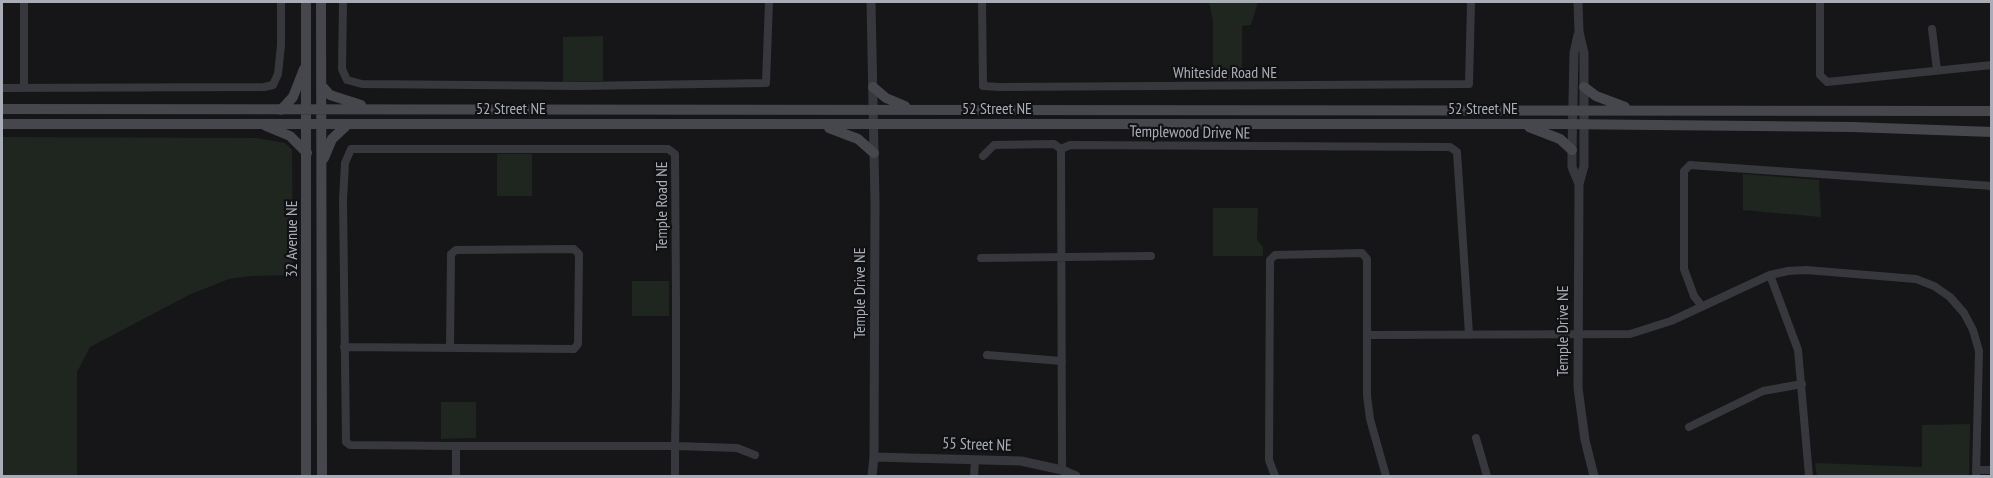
<!DOCTYPE html>
<style>
body{margin:0}
#map{position:relative;width:1993px;height:478px;overflow:hidden;background:#161618;font-family:"PT Sans Narrow",sans-serif}
canvas{display:block}
.frame{position:absolute;inset:0;border:3px solid #a8adb8;pointer-events:none}
</style>
<div id="map">
<canvas width="1993" height="478"></canvas>
<div class="frame"></div>
</div>
<script>
const context = document.querySelector('canvas').getContext('2d');
context.lineJoin = 'round';
function paint(path, color) { context.fillStyle = color; context.fill(path, 'evenodd'); }
const poly = rows => new Path2D(rows.map(r => 'M' + r).join(''));
function trace(path, color, width, dash) { context.strokeStyle = color; context.lineWidth = width; context.lineCap = dash ? 'butt' : 'round'; context.setLineDash(dash || []); context.stroke(path); }
function label(font, color, halo, rows, align = 'center') {
  context.font = font + ' "PT Sans Narrow",sans-serif'; context.lineWidth = 4.5; context.setLineDash([]); context.textBaseline = 'middle'; context.strokeStyle = halo; context.fillStyle = color; for (const [text, x, y, turn = 0] of rows) {
    context.save(); context.translate(x, y); context.rotate((+turn || 0) * Math.PI / 180); context.textAlign = isNaN(turn) ? turn : align; if (halo) context.strokeText(text, 0, 0); context.fillText(text, 0, 0); context.restore();
  }
}
const green = poly([
 [1209,2,1258,2,1251,25,1242,26,1242,80,1213,80,1213,21],
 [603,36,603,81,563,82,563,37],
 [2,137,256,138,285,143,292,150,293,275,251,276,229,279,189,295,90,347,77,372,77,476,2,476],
 [497,154,532,154,532,196,497,196],
 [1743,174,1819,180,1821,217,1743,210],
 [1213,208,1258,208,1257,240,1263,247,1263,256,1213,256],
 [632,281,669,281,669,316,632,316],
 [441,402,476,402,476,438,441,439],
 [1970,424,1969,476,1817,476,1815,463,1922,467,1922,425]
]);
const minor = poly([
 [343,2,342,69,347,80,362,84,580,86,766,83,769,2],
 [982,2,983,86,999,87,1469,84,1471,2],
 [1820,2,1820,75,1827,82,1992,65],
 [1932,29,1937,70],
 [2,88,264,87,273,85,278,74,281,45,281,2],
 [24,88,24,2],
 [1061,149,1070,145,1450,147,1457,152,1469,334],
 [1061,149,1062,470],
 [983,156,994,145,1054,144,1061,149],
 [981,258,1151,256],
 [1770,275,1798,350,1809,476],
 [1701,305,1694,296,1684,269,1684,171,1690,165,1992,186],
 [1367,335,1630,334,1671,321,1770,275,1788,271,1806,270,1916,279,1934,286,1950,297,1964,313,1973,330,1979,351,1976,476],
 [344,347,574,349,578,344,579,254,574,249,456,250,451,254,450,348],
 [987,355,1062,361],
 [1689,427,1763,391,1802,384],
 [1476,438,1487,476],
 [456,446,456,476],
 [1976,470,1992,470],
 [675,476,675,446,676,390,676,300,675,154,668,149,351,149,345,163,343,200,346,442,350,445,456,446,675,446,737,448,755,455],
 [974,476,975,460],
 [1275,476,1269,460,1270,260,1275,255,1362,253,1367,259,1367,395,1370,419,1386,476]
]);
const tertiary = poly([
 [871,2,875,202,874,457,872,476],
 [1578,2,1579,32,1584,53,1584,166,1579,184,1578,388,1585,440,1594,476],
 [1578,35,1574,53,1572,150,1572,167,1579,184],
 [874,457,1021,461,1062,470,1076,476]
]);
const secondary = poly([
 [306,2,306,476],
 [321,2,322,476],
 [321,85,330,95,361,105],
 [873,87,886,98,905,106],
 [1584,87,1596,96,1625,107],
 [2,109,1992,111],
 [281,110,293,97,304,69],
 [2,124,1559,124,1853,127,1992,132],
 [266,126,290,136,307,153],
 [1529,127,1560,139,1572,150],
 [829,128,858,139,874,153],
 [324,158,332,139,348,124]
]);
const streetNames = [
 ["Whiteside Road NE",1225,73],
 ["52 Street NE",511,109],
 ["52 Street NE",997,109],
 ["52 Street NE",1483,109],
 ["Templewood Drive NE",1190,133,1],
 ["Temple Road NE",662,206,-90],
 ["32 Avenue NE",292,239,-90],
 ["Temple Drive NE",860,293,-90],
 ["Temple Drive NE",1563,331,-90],
 ["55 Street NE",977,445,2]
];
paint(green, '#1e261f');
trace(minor, '#37383d', 8);
trace(tertiary, '#37383d', 9);
trace(secondary, '#45474d', 10);
label('16px', '#a8adb8', '#111113', streetNames);
</script>
